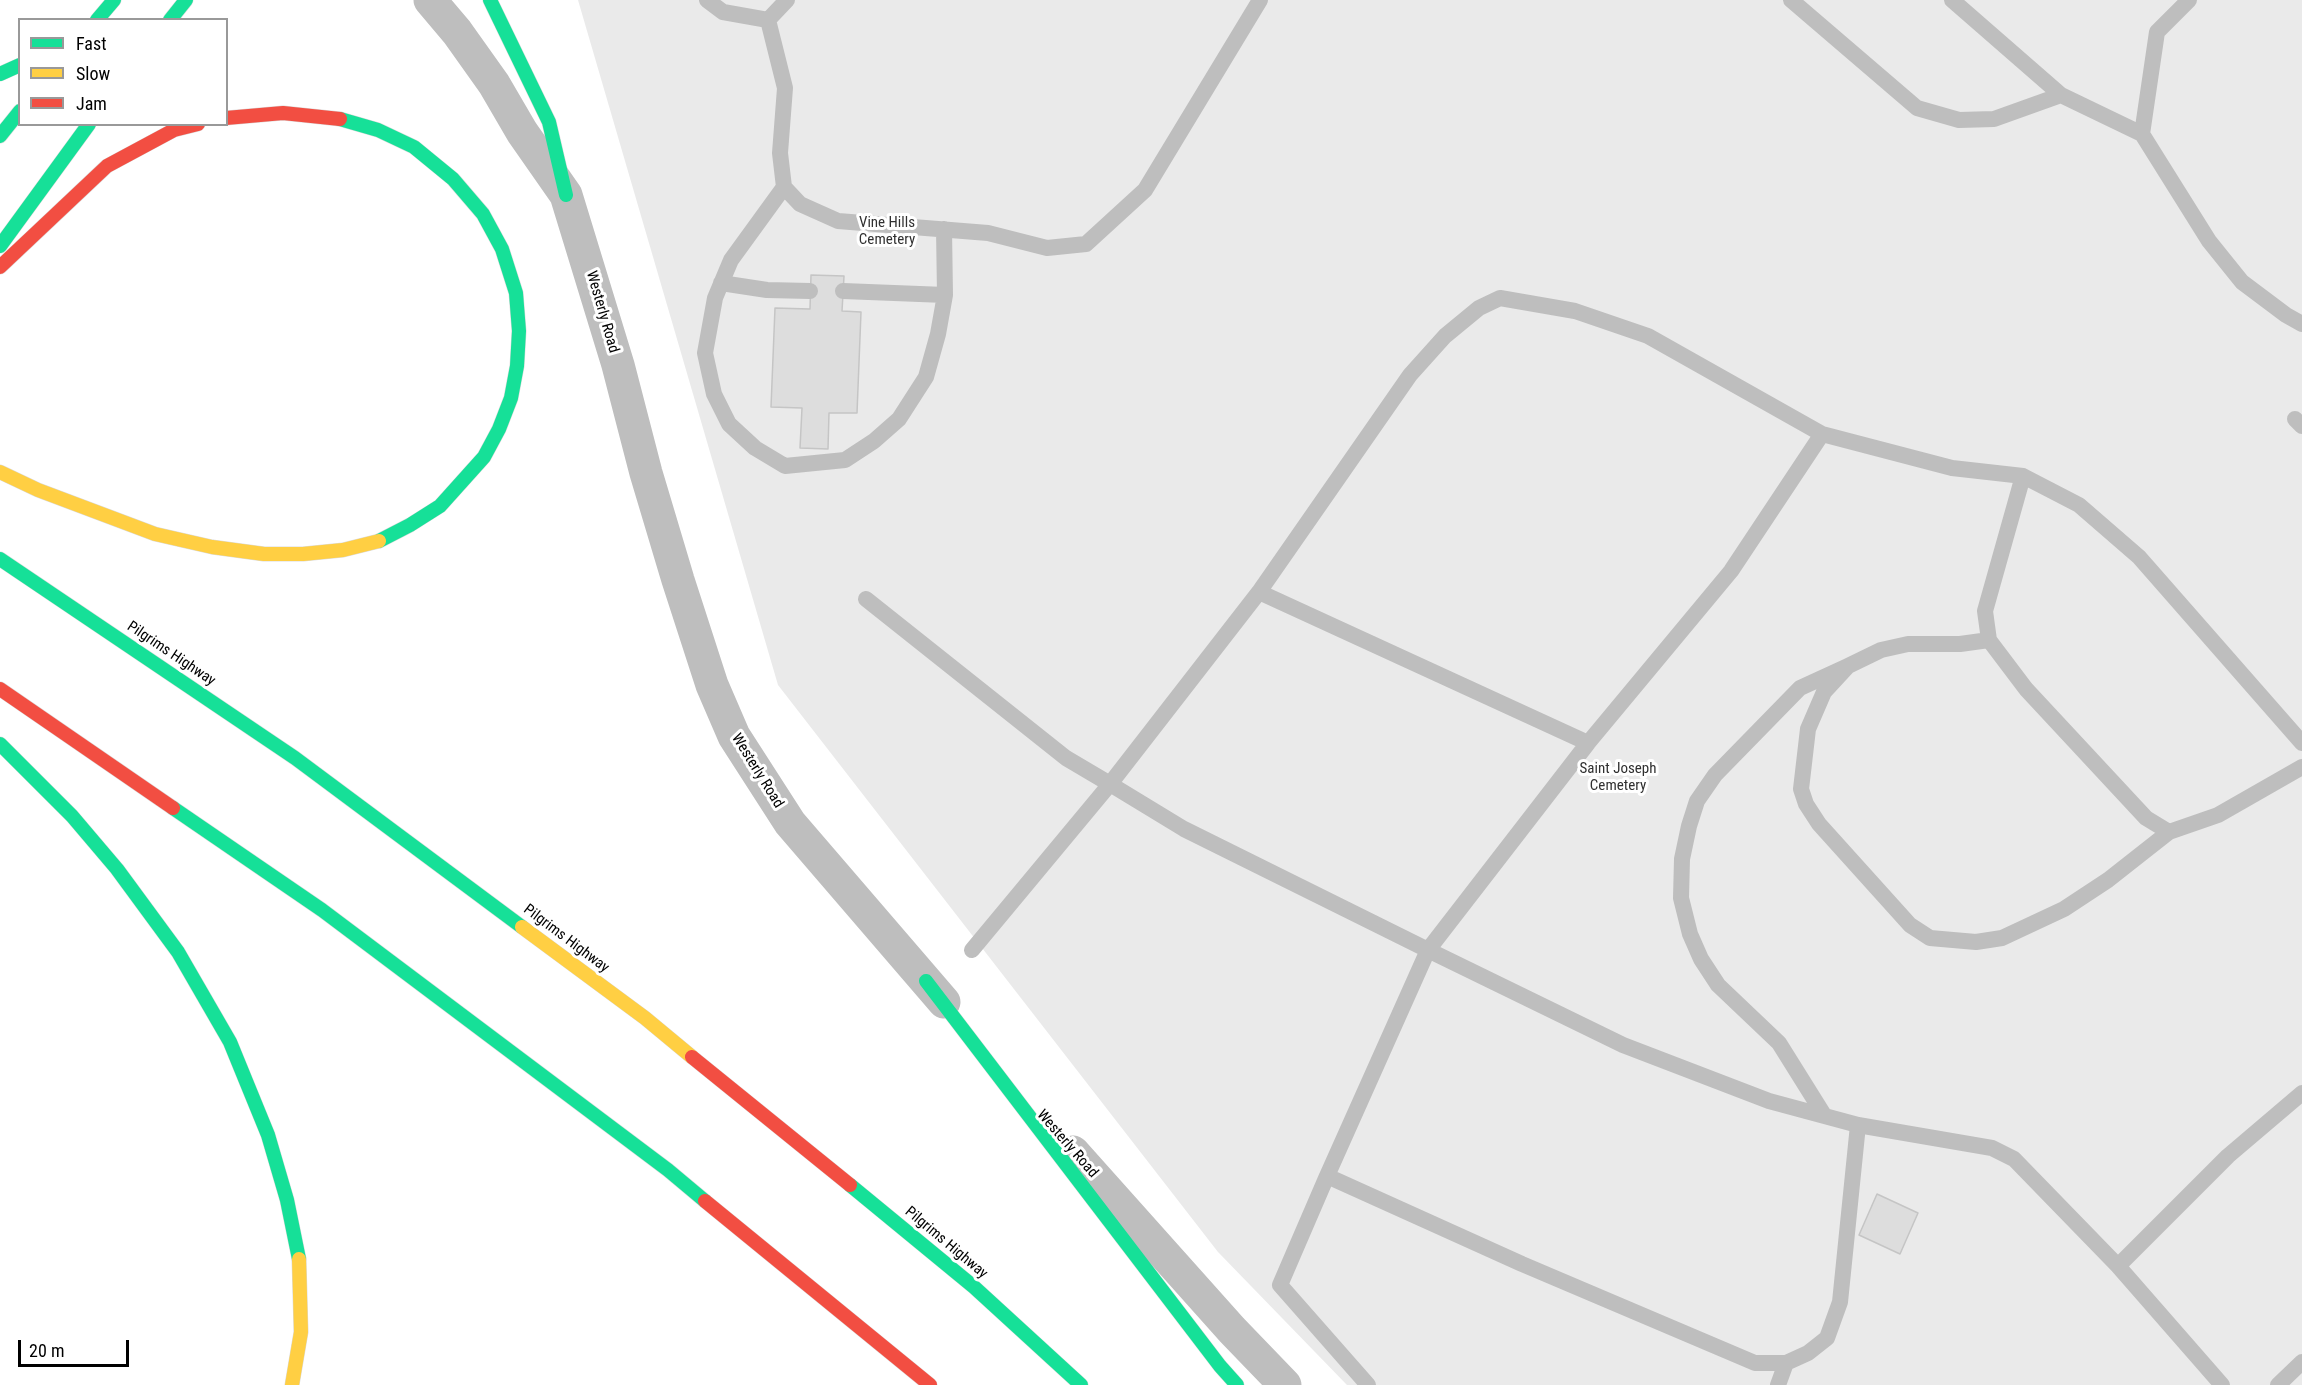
<!DOCTYPE html>
<style>
body{margin:0}
#map{position:relative;width:2302px;height:1385px;overflow:hidden;background:#fff;font-family:"Roboto Condensed",sans-serif}
canvas{display:block}
.legend{position:absolute;left:18px;top:18px;width:210px;height:108px;box-sizing:border-box;background:#fff;border:2px solid #999;margin:0;padding:8px 10px;list-style:none;font-size:18px;color:#000}
.legend li{display:flex;align-items:center;gap:12px;height:30px}
.legend b{width:30px;border:2px solid #999}
.scale{position:absolute;left:18px;top:1340px;width:111px;height:27px;box-sizing:border-box;border:3px solid #000;border-top:0;padding-left:8px;font-size:18px;line-height:21px;white-space:nowrap;color:#000;-webkit-text-stroke:4px #fff;paint-order:stroke}
</style>
<div id="map">
<canvas width="2302" height="1385"></canvas>
<ul class="legend">
<li><b style="height:8px;background:#16e098"></b>Fast</li>
<li><b style="height:8px;background:#ffcf43"></b>Slow</li>
<li><b style="height:8px;background:#f24e42"></b>Jam</li>
</ul>
<div class="scale">20 m</div>
</div>
<script>
const context = document.querySelector('canvas').getContext('2d');
context.lineJoin = 'round';
function paint(path, color) { context.fillStyle = color; context.fill(path, 'evenodd'); }
const poly = rows => new Path2D(rows.map(r => 'M' + r).join(''));
function trace(path, color, width, dash) { context.strokeStyle = color; context.lineWidth = width; context.lineCap = dash ? 'butt' : 'round'; context.setLineDash(dash || []); context.stroke(path); }
function label(font, color, halo, rows, align = 'center') {
  context.font = font + ' "Roboto Condensed",sans-serif'; context.lineWidth = 6; context.setLineDash([]); context.textBaseline = 'middle'; context.strokeStyle = halo; context.fillStyle = color; for (const [text, x, y, turn = 0] of rows) {
    context.save(); context.translate(x, y); context.rotate((+turn || 0) * Math.PI / 180); context.textAlign = isNaN(turn) ? turn : align; if (halo) context.strokeText(text, 0, 0); context.fillText(text, 0, 0); context.restore();
  }
}
const green = poly([
 [578,0,2302,0,2302,1385,1347,1385,1218,1252,778,685]
]);
const building = poly([
 [811,275,844,276,842,311,861,312,857,413,829,413,828,449,800,448,802,408,771,407,775,308,810,309,811,275],
 [1877,1194,1918,1213,1900,1254,1859,1235,1877,1194]
]);
const lane = poly([
 [707,0,723,12,768,20,785,88,780,153,784,187,800,204,838,221,988,233,1047,248,1086,244,1145,190,1260,0],
 [1791,0,1917,108,1959,120,1994,119,2061,95],
 [1952,0,2061,95,2142,134,2209,241,2242,282,2286,315,2302,324],
 [768,20,787,0],
 [2142,134,2157,32,2189,0],
 [784,187,731,260,715,298,705,353,714,394,729,424,755,448,785,466,845,460,874,441,899,419,926,377,938,334,945,295,944,229],
 [721,283,767,290,810,291],
 [843,291,945,295],
 [2295,419,2302,426],
 [1822,434,1952,468,2023,476,2079,505,2139,557,2302,743],
 [1259,592,1588,743,1428,950,1184,829,1110,784,1259,592,1410,375,1445,336,1479,308,1500,298,1575,311,1648,336,1822,434,1731,571,1588,743],
 [866,599,1066,758,1110,784,972,950],
 [1989,640,2026,689,2146,818,2169,832],
 [1848,666,1881,650,1908,644,1960,644,1989,640,1985,611,2023,476],
 [1824,1115,1779,1043,1718,985,1701,959,1690,934,1681,898,1682,859,1689,826,1697,801,1715,775,1800,688,1848,666,1824,692,1808,729,1801,789,1806,804,1819,824,1910,925,1930,938,1976,942,2002,938,2064,909,2108,880,2169,832,2218,815,2302,767],
 [1327,1176,1428,950,1623,1045,1769,1101,1858,1125,1992,1148,2014,1159,2118,1266,2228,1156,2302,1093],
 [2118,1266,2222,1385],
 [1368,1385,1280,1285,1327,1176,1522,1264,1755,1363,1786,1363,1808,1353,1827,1338,1840,1302,1858,1125],
 [1778,1385,1786,1363],
 [2278,1385,2302,1362]
]);
const street = poly([
 [430,0,457,32,494,84,522,132,566,195,618,365,646,473,678,580,712,685,734,736,790,823,944,1002],
 [1073,1152,1232,1330,1285,1385]
]);
const fast = poly([
 [490,0,549,122,566,195],
 [97,20,114,0],
 [170,20,186,0],
 [0,74,20,65],
 [340,119,378,130,414,147,453,179,483,214,502,249,516,293,519,331,517,366,511,398,499,429,484,457,440,506,410,525,379,541],
 [0,136,20,111],
 [0,246,89,124],
 [0,559,295,758,522,927],
 [0,744,72,816,117,869,178,952,230,1042,268,1135,287,1200,299,1259],
 [173,808,322,910,668,1170,705,1201],
 [926,981,1220,1366,1237,1385],
 [850,1185,974,1287,1081,1385]
]);
const slow = poly([
 [0,472,38,490,155,534,212,547,264,554,303,554,343,550,379,541],
 [522,927,645,1018,692,1057],
 [292,1385,301,1332,299,1259]
]);
const jam = poly([
 [226,118,283,113,340,119],
 [0,267,107,166,174,130,198,124],
 [0,689,173,808],
 [692,1057,850,1185],
 [705,1201,930,1385]
]);
const parkNames = [
 ["Vine Hills",887,223],
 ["Cemetery",887,240],
 ["Saint Joseph",1618,769],
 ["Cemetery",1618,786]
];
const streetNames = [
 ["Westerly Road",602,312,74],
 ["Pilgrims Highway",171,654,34],
 ["Westerly Road",757,771,58],
 ["Pilgrims Highway",566,939,37],
 ["Westerly Road",1067,1144,49],
 ["Pilgrims Highway",946,1243,40]
];
paint(green, '#eaeaea');
paint(building, '#ddd');
trace(building, '#c5c5c5', 1.5);
trace(fast, '#dbdbdb', 15);
trace(slow, '#dbdbdb', 15);
trace(jam, '#dbdbdb', 15);
trace(lane, '#bebebe', 16);
trace(street, '#bebebe', 33);
trace(fast, '#16e098', 14);
trace(slow, '#ffcf43', 14);
trace(jam, '#f24e42', 14);
label('15px', '#303030', '#fff', parkNames);
label('15px', '#000', '#fff', streetNames);
</script>
